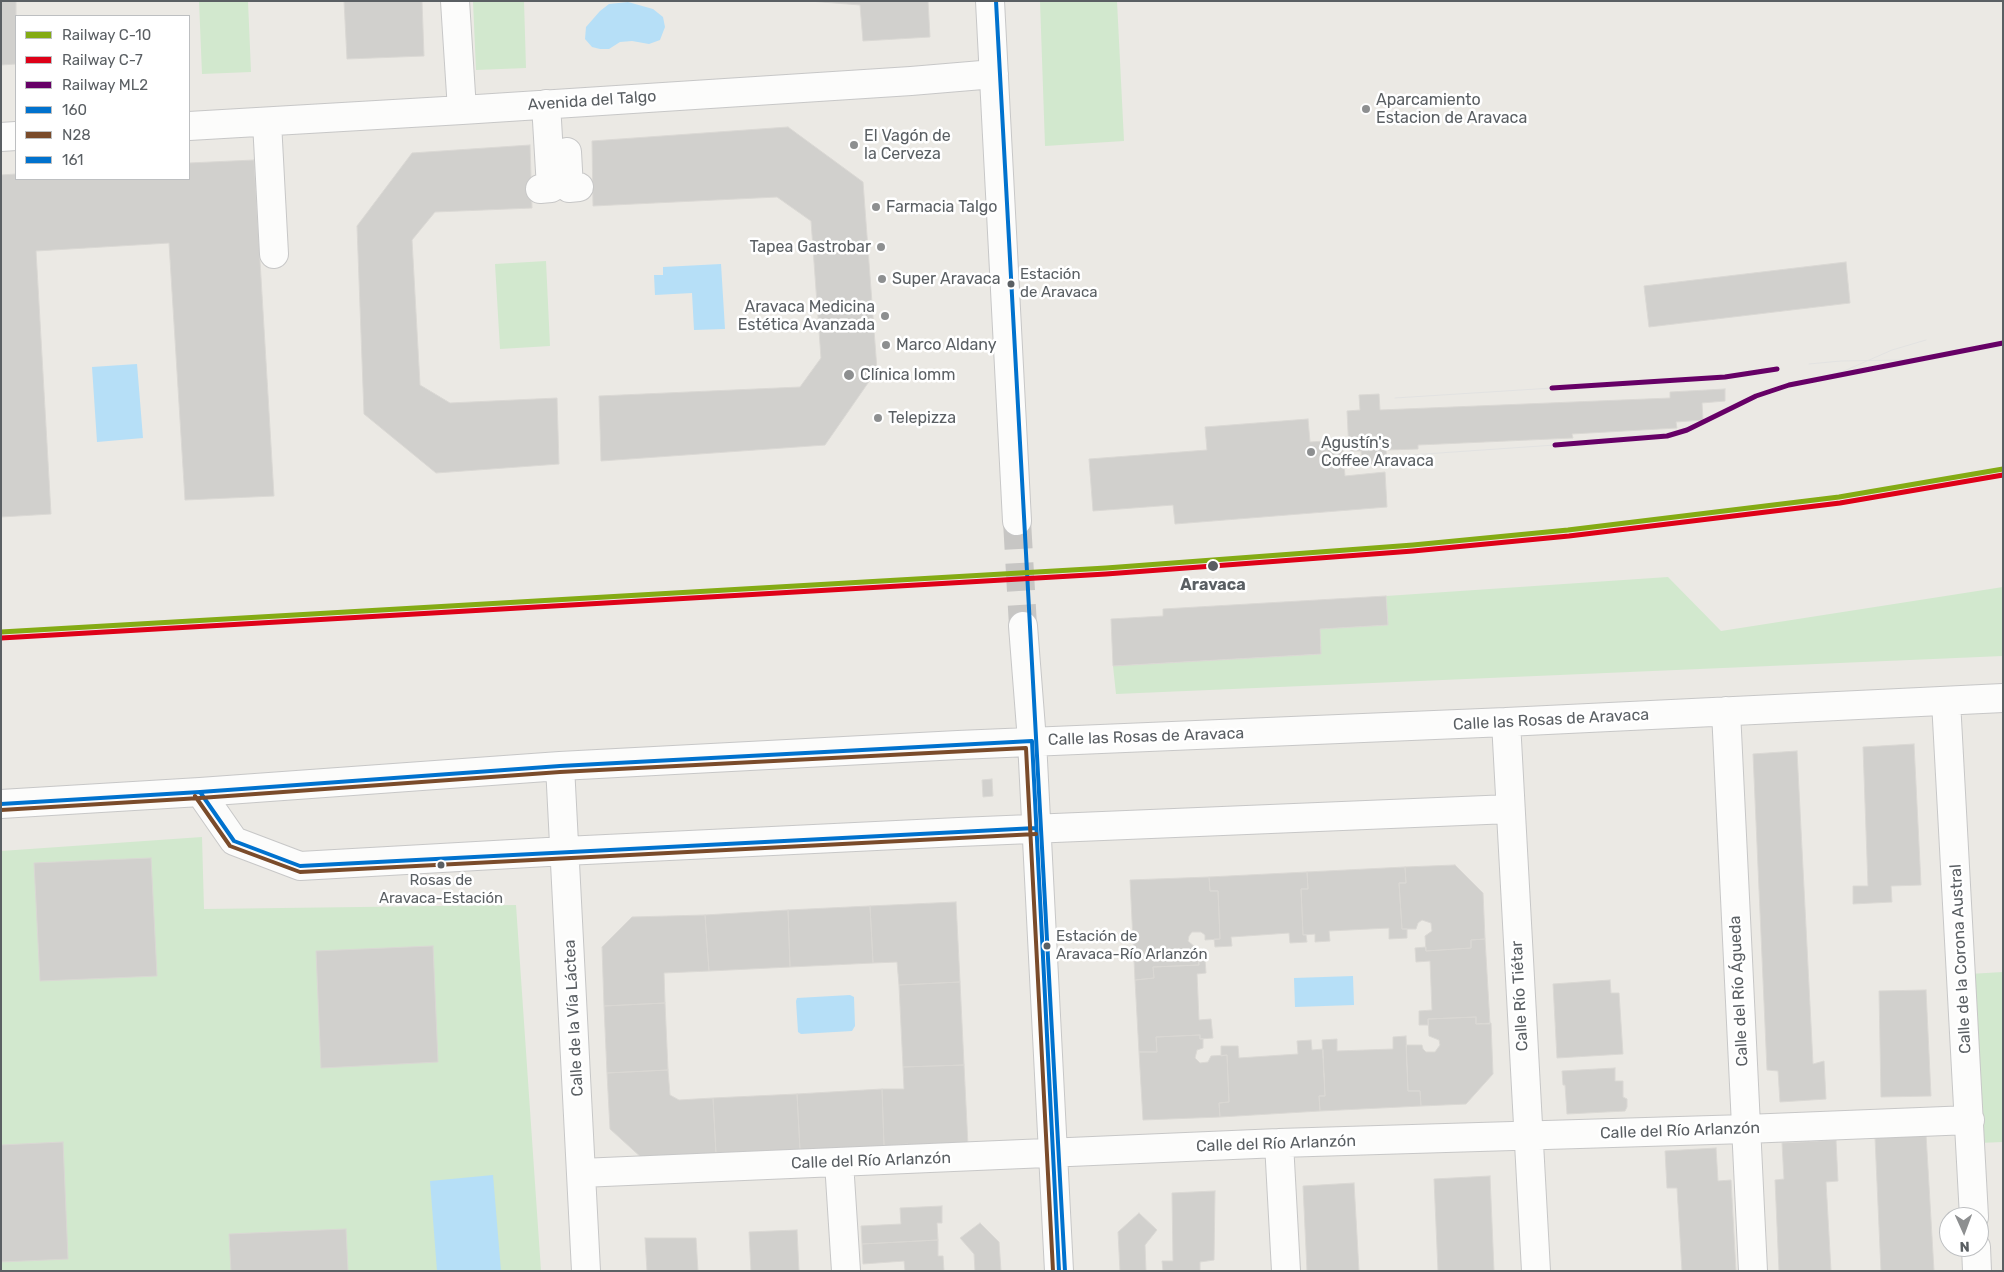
<!DOCTYPE html>
<meta charset="utf-8">
<style>
body{margin:0}
#map{position:relative;width:2004px;height:1272px;overflow:hidden;background:#ebe9e4;font-family:Rubik,sans-serif}
canvas{display:block}
.frame{position:absolute;inset:0;border:2px solid #5a5f63;pointer-events:none}
.legend{position:absolute;left:15px;top:15px;width:175px;height:165px;box-sizing:border-box;background:#fff;border:1px solid #bdbfc1;margin:0;padding:6px 9px;list-style:none;font-size:15px;color:#5a5f63}
.legend li{display:flex;align-items:center;gap:10px;height:25px}
.legend b{width:25px;border:1px solid #bdbfc1}
.north{position:absolute;left:1939px;top:1207px;width:50px;height:50px;box-sizing:border-box;background:#fff;border:1px solid #bdbfc1;border-radius:50%;rotate:178deg;font-size:14px;font-weight:700;line-height:20px;text-align:center;color:#5a5f63}
.north::after{content:'';display:block;margin:auto;width:18px;height:22px;background:#8d8f90;clip-path:polygon(50% 0,100% 100%,50% 72%,0 100%)}
</style>
<div id="map">
<canvas width="2004" height="1272"></canvas>
<div class="frame"></div>
<ul class="legend">
<li><b style="height:6px;background:#84ab14"></b>Railway C-10</li>
<li><b style="height:6px;background:#de0118"></b>Railway C-7</li>
<li><b style="height:6px;background:#606"></b>Railway ML2</li>
<li><b style="height:6px;background:#0072ce"></b>160</li>
<li><b style="height:6px;background:#7a4b2a"></b>N28</li>
<li><b style="height:6px;background:#0072ce"></b>161</li>
</ul>
<div class="north">N</div>
</div>
<script>
const context = document.querySelector('canvas').getContext('2d');
context.lineJoin = 'round';
function paint(path, color) { context.fillStyle = color; context.fill(path, 'evenodd'); }
const poly = rows => new Path2D(rows.map(r => 'M' + r).join(''));
function trace(path, color, width, dash) { context.strokeStyle = color; context.lineWidth = width; context.lineCap = dash ? 'butt' : 'round'; context.setLineDash(dash || []); context.stroke(path); }
function label(font, color, halo, rows, align = 'center') {
  context.font = font + ' Rubik,sans-serif'; context.lineWidth = 5; context.setLineDash([]); context.textBaseline = 'middle'; context.strokeStyle = halo; context.fillStyle = color; for (const [text, x, y, turn = 0] of rows) {
    context.save(); context.translate(x, y); context.rotate((+turn || 0) * Math.PI / 180); context.textAlign = isNaN(turn) ? turn : align; if (halo) context.strokeText(text, 0, 0); context.fillText(text, 0, 0); context.restore();
  }
}
const green = poly([
 [199,1,248,1,251,72,202,74],
 [473,1,524,1,526,68,476,70],
 [1040,1,1117,1,1124,141,1045,146],
 [546,261,550,346,500,349,495,264],
 [1668,577,1721,631,2003,587,2003,656,1116,694,1113,666,1321,654,1320,629,1388,625,1386,596],
 [202,837,204,909,516,905,541,1271,1,1271,1,851],
 [2003,972,2003,1142,1978,1143,1969,974]
]);
const water = poly([
 [628,2,653,9,663,17,665,27,660,40,649,44,632,41,620,42,609,49,600,49,592,47,585,39,586,27,600,11,609,4],
 [721,264,725,329,694,330,692,293,655,295,654,275,663,275,663,267],
 [137,364,143,438,97,442,92,367],
 [1353,976,1354,1005,1295,1007,1294,978],
 [850,995,854,997,855,1026,852,1031,801,1034,798,1032,796,1001,797,998],
 [493,1175,501,1271,437,1271,430,1181]
]);
const building = poly([
 [1,1,16,1,16,64,1,65,1,1],
 [344,1,422,1,424,56,347,59,344,1],
 [809,1,928,1,930,37,863,41,860,5,809,1],
 [788,127,863,182,877,370,825,445,601,461,599,396,800,387,821,358,811,221,777,197,593,206,592,141,788,127],
 [530,145,532,208,435,212,412,240,420,385,450,403,557,398,559,464,436,473,364,414,357,226,412,153,530,145],
 [254,160,274,496,185,500,169,243,36,251,51,514,1,517,1,175,16,174,16,179,189,179,189,163,254,160],
 [1846,262,1850,303,1649,327,1644,286,1846,262],
 [1725,389,1725,401,1702,403,1703,420,1676,422,1677,428,1572,434,1573,438,1418,445,1418,449,1386,450,1387,464,1362,465,1361,451,1349,451,1347,411,1360,410,1359,395,1379,394,1380,410,1670,398,1670,392,1725,389],
 [1308,419,1310,442,1342,440,1345,476,1385,472,1387,507,1175,524,1173,505,1093,511,1089,459,1207,450,1205,427,1308,419],
 [1386,596,1388,625,1320,629,1321,654,1113,666,1111,619,1163,616,1163,609,1386,596],
 [1914,744,1921,885,1891,886,1892,902,1853,904,1853,886,1868,886,1863,747,1914,744],
 [1797,751,1813,1064,1824,1061,1826,1099,1780,1102,1778,1071,1767,1070,1753,754,1797,751],
 [992,779,993,796,983,797,982,780,992,779],
 [151,858,157,976,40,981,34,863,151,858],
 [1455,865,1483,893,1485,939,1471,940,1471,948,1426,951,1425,936,1432,931,1431,923,1422,920,1418,923,1416,929,1402,929,1399,883,1406,883,1405,867,1455,865],
 [1405,867,1406,883,1399,883,1402,929,1407,929,1407,938,1389,939,1389,928,1329,931,1330,941,1315,942,1315,934,1303,935,1301,889,1308,889,1307,872,1405,867],
 [1307,872,1308,889,1301,889,1303,935,1306,935,1307,942,1290,943,1289,933,1231,937,1232,946,1215,947,1214,939,1220,939,1218,891,1210,891,1209,877,1307,872],
 [1209,877,1210,891,1218,891,1220,939,1205,940,1205,935,1201,932,1192,932,1189,936,1188,941,1196,948,1199,965,1153,967,1154,978,1135,980,1130,880,1209,877],
 [956,902,960,982,899,985,897,962,873,963,870,906,956,902],
 [870,906,873,963,790,967,788,910,870,906],
 [788,910,790,967,709,971,705,915,788,910],
 [705,915,709,971,664,973,665,1003,604,1006,602,947,632,917,705,915],
 [1485,939,1490,1024,1476,1024,1476,1017,1428,1019,1428,1025,1419,1025,1419,1011,1432,1010,1430,961,1416,962,1415,948,1426,947,1426,951,1471,948,1471,940,1485,939],
 [433,946,438,1062,321,1068,316,951,433,946],
 [1205,959,1206,973,1197,974,1199,1020,1211,1019,1213,1038,1200,1039,1200,1035,1156,1037,1157,1052,1139,1052,1135,980,1154,978,1153,967,1199,965,1199,960,1205,959],
 [1610,980,1611,993,1619,993,1623,1054,1557,1058,1553,984,1610,980],
 [960,982,964,1065,903,1067,899,985,960,982],
 [1926,990,1931,1096,1881,1097,1879,991,1926,990],
 [665,1003,668,1070,607,1073,604,1006,665,1003],
 [1476,1017,1476,1024,1491,1023,1493,1074,1466,1104,1421,1106,1420,1091,1408,1091,1406,1045,1422,1045,1423,1049,1426,1052,1435,1052,1440,1045,1439,1040,1429,1036,1428,1019,1476,1017],
 [1200,1035,1200,1039,1203,1039,1203,1048,1197,1050,1195,1058,1200,1063,1208,1062,1211,1056,1227,1055,1229,1102,1219,1103,1220,1117,1143,1120,1139,1052,1157,1052,1156,1037,1200,1035],
 [1406,1036,1408,1091,1420,1091,1421,1106,1320,1111,1319,1096,1325,1096,1322,1040,1337,1039,1337,1051,1393,1049,1393,1037,1406,1036],
 [1311,1040,1312,1050,1323,1049,1325,1096,1319,1096,1320,1111,1220,1117,1219,1103,1229,1102,1227,1055,1221,1056,1221,1046,1238,1046,1239,1058,1298,1054,1297,1041,1311,1040],
 [964,1065,968,1146,909,1148,908,1144,884,1146,882,1089,904,1089,903,1067,964,1065],
 [1615,1068,1615,1081,1623,1081,1623,1097,1627,1099,1627,1107,1625,1111,1567,1114,1565,1085,1563,1085,1562,1071,1615,1068],
 [668,1070,670,1095,679,1100,713,1098,716,1154,643,1159,610,1129,607,1073,668,1070],
 [882,1089,884,1146,852,1147,853,1153,834,1154,834,1148,800,1150,797,1094,882,1089],
 [797,1094,800,1150,716,1154,713,1098,797,1094],
 [1926,1134,1934,1271,1881,1271,1875,1138,1926,1134],
 [1836,1140,1838,1181,1826,1182,1831,1271,1779,1271,1775,1180,1784,1179,1782,1143,1836,1140],
 [63,1142,68,1259,1,1262,1,1145,63,1142],
 [1716,1148,1718,1181,1731,1180,1736,1271,1682,1271,1677,1188,1667,1188,1665,1151,1716,1148],
 [1490,1176,1494,1271,1438,1271,1434,1179,1490,1176],
 [1354,1183,1359,1271,1307,1271,1303,1186,1354,1183],
 [1215,1191,1214,1260,1200,1262,1200,1271,1163,1271,1162,1261,1173,1261,1172,1193,1215,1191],
 [942,1206,942,1223,937,1223,938,1240,862,1244,861,1226,901,1224,900,1208,942,1206],
 [1139,1213,1157,1230,1145,1245,1146,1271,1120,1271,1118,1232,1139,1213],
 [980,1223,999,1242,1001,1271,975,1271,974,1254,960,1238,980,1223],
 [346,1229,348,1271,231,1271,229,1234,346,1229],
 [797,1230,799,1271,751,1271,749,1232,797,1230],
 [645,1238,696,1238,698,1271,647,1271,645,1238],
 [938,1240,938,1256,943,1256,944,1271,905,1271,904,1261,863,1264,862,1244,938,1240]
]);
const minorTunnel = poly([
 [1017,521,1023,626]
]);
const minor = poly([
 [455,1,462,110],
 [990,1,1017,521],
 [267,122,274,254],
 [189,126,462,110,911,81,994,74],
 [1,137,16,136],
 [567,152,569,188,579,187],
 [540,189,551,188,546,104],
 [1023,626,1032,741,1059,1271],
 [1946,701,1974,1217],
 [1726,711,1753,1271],
 [1506,722,1536,1271],
 [560,766,586,1271],
 [200,792,234,841,300,866,565,851,959,832,1510,809],
 [1,804,200,792,560,766,958,745,1506,722,2003,698],
 [1279,1143,1286,1271],
 [839,1162,846,1271],
 [581,1173,1279,1143,1746,1129,1970,1120],
 [1976,1247,1977,1271]
]);
const tram = poly([
 [1809,364,1841,361,1902,360,1930,357],
 [1810,380,1844,371,1892,350,1926,340],
 [1395,398,1552,388],
 [1396,456,1555,445]
]);
const bus1 = poly([
 [200,792,234,841,300,866,1036,828],
 [1,804,200,792,560,766,1032,741,1059,1271]
]);
const bus2 = poly([
 [195,796,230,846,300,872,1036,834],
 [1,810,200,798,560,772,1026,748,1053,1271]
]);
const bus3 = poly([
 [996,1,1065,1271]
]);
const rail1 = poly([
 [1,632,1106,568,1413,545,1568,530,1839,497,2003,469]
]);
const rail2 = poly([
 [1,638,1106,574,1413,551,1569,536,1840,503,2003,475]
]);
const rail3 = poly([
 [1552,388,1725,377,1777,369],
 [1555,445,1667,436,1687,430,1756,396,1789,385,2003,343]
]);
const markers = [
 [1366,109,5,"#8d8f90"],
 [854,145,5,"#8d8f90"],
 [876,207,5,"#8d8f90"],
 [881,247,5,"#8d8f90"],
 [882,279,5,"#8d8f90"],
 [1011,284,4.5,"#5a5f63"],
 [885,316,5,"#8d8f90"],
 [886,345,5,"#8d8f90"],
 [849,375,6,"#8d8f90"],
 [878,418,5,"#8d8f90"],
 [1311,452,5,"#8d8f90"],
 [1213,566,6,"#5a5f63"],
 [441,865,4.5,"#5a5f63"],
 [1047,946,4.5,"#5a5f63"]
];
const busNames = [
 ["Estación",1020,275],
 ["de Aravaca",1020,293],
 ["Rosas de",441,881,"center"],
 ["Aravaca-Estación",441,899,"center"],
 ["Estación de",1056,937],
 ["Aravaca-Río Arlanzón",1056,955]
];
const poiNames = [
 ["Aparcamiento",1376,100],
 ["Estacion de Aravaca",1376,118],
 ["El Vagón de",864,136],
 ["la Cerveza",864,154],
 ["Farmacia Talgo",886,207],
 ["Tapea Gastrobar",871,247,"right"],
 ["Super Aravaca",892,279],
 ["Aravaca Medicina",875,307,"right"],
 ["Estética Avanzada",875,325,"right"],
 ["Marco Aldany",896,345],
 ["Clínica Iomm",860,375],
 ["Telepizza",888,418],
 ["Agustín's",1321,443],
 ["Coffee Aravaca",1321,461]
];
const streetNames = [
 ["Avenida del Talgo",592,101,-4],
 ["Calle las Rosas de Aravaca",1551,720,-3],
 ["Calle las Rosas de Aravaca",1146,737,-2],
 ["Calle de la Corona Austral",1961,959,-93],
 ["Calle del Río Águeda",1739,991,-93],
 ["Calle Río Tiétar",1520,996,-93],
 ["Calle de la Vía Láctea",574,1018,-93],
 ["Calle del Río Arlanzón",1680,1131,-2],
 ["Calle del Río Arlanzón",1276,1144,-2],
 ["Calle del Río Arlanzón",871,1161,-2]
];
const stopNames = [
 ["Aravaca",1213,585]
];
paint(green, '#d2e8ce');
paint(water, '#b6dff7');
paint(building, '#d1d0cd');
trace(building, '#dad8d4', 1);
trace(minorTunnel, '#c7c6c4', 28, [28, 14]);
trace(minor, '#c7c7c7', 30);
trace(minor, '#fcfcfb', 28);
trace(tram, '#e2e2e1', 1);
trace(bus1, '#0072ce', 4);
trace(bus2, '#7a4b2a', 4);
trace(bus3, '#0072ce', 4);
trace(rail1, '#84ab14', 5);
trace(rail2, '#de0118', 5);
trace(rail3, '#606', 5);
for (const [x, y, r, color] of markers) { const dot = new Path2D(); dot.arc(x, y, r, 0, 2 * Math.PI); context.fillStyle = color; context.fill(dot); trace(dot, '#fff', 2); }
label('15px', '#5a5f63', '#fff', busNames, 'left');
label('16px', '#5a5f63', '#fff', poiNames, 'left');
label('16px', '#5a5f63', '#fff', streetNames);
label('bold 16px', '#5a5f63', '#fff', stopNames);
</script>
